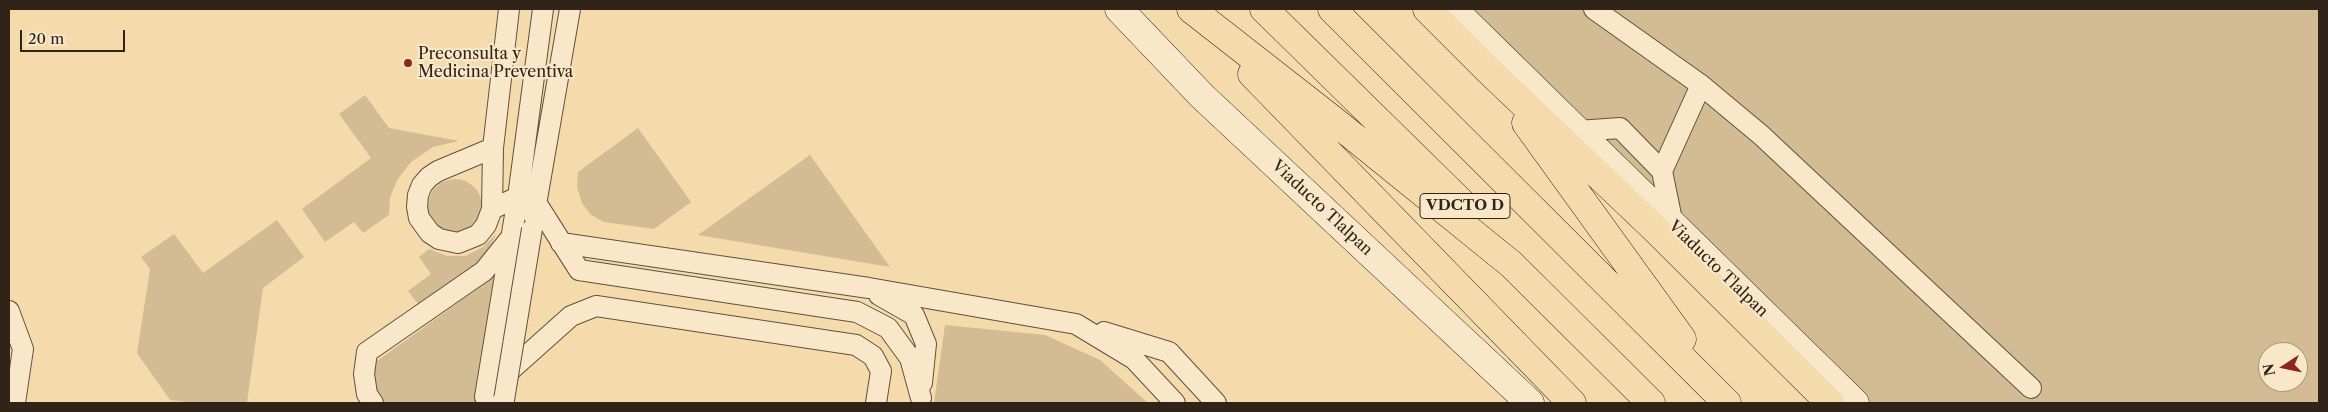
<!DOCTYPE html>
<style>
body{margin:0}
#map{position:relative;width:2328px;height:412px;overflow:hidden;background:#f5daac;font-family:"Libre Caslon Text",serif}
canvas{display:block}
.frame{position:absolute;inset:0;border:10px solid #2f2417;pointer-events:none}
.north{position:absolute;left:2258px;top:342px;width:50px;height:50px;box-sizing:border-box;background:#f8e7c9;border:1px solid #a89982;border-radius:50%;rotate:259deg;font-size:14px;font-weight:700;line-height:20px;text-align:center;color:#2f2417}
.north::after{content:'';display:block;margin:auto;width:18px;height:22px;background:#8f2418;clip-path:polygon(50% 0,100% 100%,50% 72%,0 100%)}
.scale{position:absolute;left:20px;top:30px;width:105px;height:22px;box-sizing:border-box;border:2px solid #2f2417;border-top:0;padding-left:6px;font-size:15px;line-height:18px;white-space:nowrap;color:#2f2417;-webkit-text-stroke:4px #f8e7c9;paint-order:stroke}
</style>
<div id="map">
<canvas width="2328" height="412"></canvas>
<div class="frame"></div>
<div class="north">N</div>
<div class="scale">20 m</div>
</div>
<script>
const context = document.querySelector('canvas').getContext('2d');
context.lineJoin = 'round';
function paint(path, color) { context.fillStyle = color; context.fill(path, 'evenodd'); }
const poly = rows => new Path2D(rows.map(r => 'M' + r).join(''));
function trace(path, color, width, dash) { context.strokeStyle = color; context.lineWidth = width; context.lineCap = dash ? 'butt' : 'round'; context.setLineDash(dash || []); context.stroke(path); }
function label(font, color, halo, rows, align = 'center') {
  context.font = font + ' "Libre Caslon Text",serif'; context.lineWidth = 4.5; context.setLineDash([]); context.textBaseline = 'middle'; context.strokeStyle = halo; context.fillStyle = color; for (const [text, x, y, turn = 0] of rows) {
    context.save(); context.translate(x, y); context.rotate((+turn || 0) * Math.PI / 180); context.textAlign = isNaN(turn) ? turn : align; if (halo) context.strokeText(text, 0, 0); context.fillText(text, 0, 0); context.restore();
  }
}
const green = poly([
 [1456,9,2319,9,2319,403,1866,403],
 [2268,352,2298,352,2298,382,2268,382],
 [365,95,389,128,459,141,433,147,411,162,397,180,390,198,389,215,363,233,354,222,325,242,302,209,371,158,339,114],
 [638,128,691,202,654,229,604,222,591,215,582,203,577,187,578,172],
 [810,155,890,267,698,235],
 '428 206a27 27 0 1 1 54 0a27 27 0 1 1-54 0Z',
 [277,220,304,257,263,288,247,403,194,403,170,400,137,353,150,269,141,257,174,234,203,273],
 [496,234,489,250,475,265,419,305,408,291,431,274,419,257,429,249,447,256,465,256,483,247],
 [494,277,476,403,393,403,385,402,374,392,370,373,377,361],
 [945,325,1045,335,1100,360,1148,403,934,403]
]);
const service = poly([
 [1594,9,1701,85,1662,171],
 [1701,85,1761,135,2031,388],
 [1578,131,1620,128,1662,171,1673,225],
 [493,148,492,209,486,225,478,235,458,243,439,239,430,233,419,218,417,207,418,195,422,185,429,177,438,171,493,148],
 [493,148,509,9],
 [492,209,518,197,537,204,579,270,857,312,888,328,910,358,921,398],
 [534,216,570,9],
 [561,243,869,288,1076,324,1134,359,1175,403],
 [879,295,914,315,926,344,922,383],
 [9,311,23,349,15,403],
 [1104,332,1169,352,1216,403],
 [486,392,571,316,596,306,856,345,873,356,881,371,876,403],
 [485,397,518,197,543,9],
 [373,403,367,394,364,374,367,352,484,271,509,240]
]);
const secondary = poly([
 [1119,9,1202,96,1530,403],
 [1453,9,1855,403]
]);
const motorway = poly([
 [1191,9,1333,120,1511,264,1651,403],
 [1264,9,1468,209],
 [1332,9,1727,403],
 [1427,9,1488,70,1654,228,1830,403],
 [1252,74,1572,403],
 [1526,123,1682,339]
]);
const serviceBridge = poly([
 [501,403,504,400,532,229]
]);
const markers = [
 [408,63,5,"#8f2418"]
];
const shields = [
 [1465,206,90]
];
const shieldNames = [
 ["VDCTO D",1465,206]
];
const poiNames = [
 ["Preconsulta y",418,54],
 ["Medicina Preventiva",418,72]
];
const streetNames = [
 ["Viaducto Tlalpan",1322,208,43],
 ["Viaducto Tlalpan",1718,269,44]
];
paint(green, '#d3bb93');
trace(service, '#60523c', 22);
trace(secondary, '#2f2417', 29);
trace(motorway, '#2f2417', 29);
trace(service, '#f8e7c9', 20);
trace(secondary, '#f8e7c9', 28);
trace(motorway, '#f5daac', 28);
trace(serviceBridge, '#60523c', 22, []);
trace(serviceBridge, '#f8e7c9', 20);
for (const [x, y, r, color] of markers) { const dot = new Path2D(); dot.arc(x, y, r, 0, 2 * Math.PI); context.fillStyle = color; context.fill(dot); trace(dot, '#f8e7c9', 2); }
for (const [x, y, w] of shields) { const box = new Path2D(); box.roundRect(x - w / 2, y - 12.5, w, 25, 4); context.fillStyle = '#f8e7c9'; context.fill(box); trace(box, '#2f2417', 1); }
label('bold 15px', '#2f2417', null, shieldNames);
label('16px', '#2f2417', '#f8e7c9', poiNames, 'left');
label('16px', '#2f2417', '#f8e7c9', streetNames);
</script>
